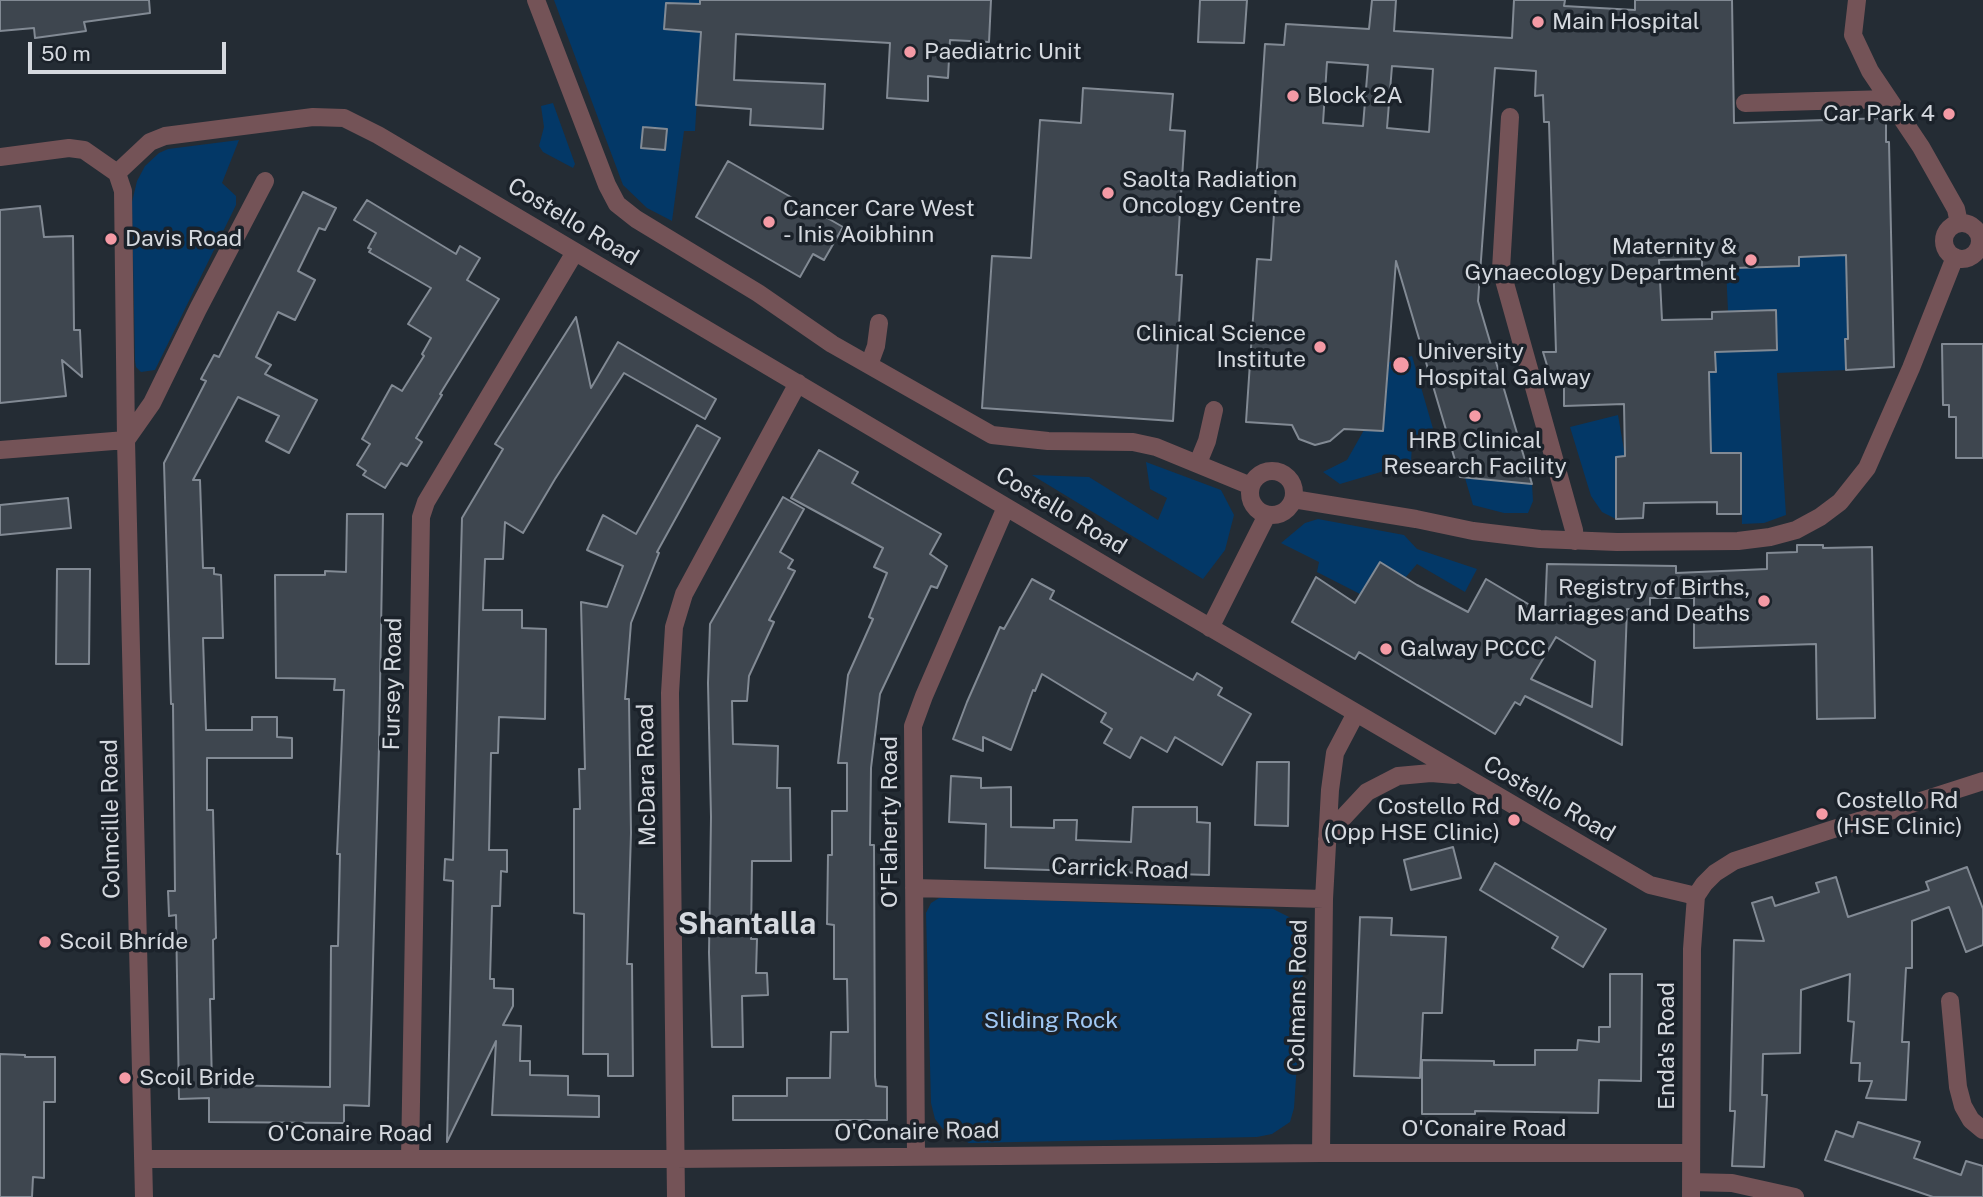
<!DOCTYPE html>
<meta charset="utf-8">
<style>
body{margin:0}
#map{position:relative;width:1983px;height:1197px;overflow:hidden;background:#242c34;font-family:"Public Sans",sans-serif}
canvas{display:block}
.scale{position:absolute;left:28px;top:42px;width:198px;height:32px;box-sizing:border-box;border:4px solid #d5d9df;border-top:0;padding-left:9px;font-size:21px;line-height:24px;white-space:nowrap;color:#d5d9df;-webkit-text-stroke:5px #1b222a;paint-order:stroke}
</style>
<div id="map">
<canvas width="1983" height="1197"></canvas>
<div class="scale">50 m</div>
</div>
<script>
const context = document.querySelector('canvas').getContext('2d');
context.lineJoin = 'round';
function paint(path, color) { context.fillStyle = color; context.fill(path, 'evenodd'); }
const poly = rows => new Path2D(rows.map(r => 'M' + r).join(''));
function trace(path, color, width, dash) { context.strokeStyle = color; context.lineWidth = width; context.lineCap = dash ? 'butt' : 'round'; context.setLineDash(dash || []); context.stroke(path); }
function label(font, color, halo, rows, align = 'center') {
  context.font = font + ' "Public Sans",sans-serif'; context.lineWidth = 7; context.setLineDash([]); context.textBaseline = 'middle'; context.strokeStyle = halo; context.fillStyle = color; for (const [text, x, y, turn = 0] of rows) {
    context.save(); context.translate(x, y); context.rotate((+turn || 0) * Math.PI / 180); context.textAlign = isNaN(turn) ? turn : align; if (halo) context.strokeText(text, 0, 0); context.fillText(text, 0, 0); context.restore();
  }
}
const green = poly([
 [554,0,700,0,700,4,666,3,664,29,701,32,695,131,684,131,672,221,647,208,623,185],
 [553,103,575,164,573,168,543,152,539,146,544,127,541,106],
 [239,140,222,183,236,196,236,205,155,370,141,372,136,367,135,361,132,202,137,181,145,166,159,153,168,149],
 [1846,255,1848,339,1845,340,1846,370,1777,373,1786,515,1764,523,1742,524,1741,453,1711,453,1709,372,1716,371,1715,352,1777,349,1776,310,1728,311,1726,268,1799,257],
 [1412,356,1436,439,1412,443,1411,463,1340,484,1323,472,1347,460,1364,430,1383,431,1389,362],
 [1618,415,1625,456,1616,457,1616,519,1602,512,1591,496,1570,427],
 [1146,462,1221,490,1234,515,1225,550,1203,579,1032,475,1089,477,1158,520,1167,498,1150,489],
 [1465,478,1532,484,1533,501,1528,513,1504,513,1473,505],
 [1318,519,1404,535,1417,549,1477,569,1465,592,1417,564,1405,578,1380,562,1360,594,1317,572,1319,562,1281,543,1305,523],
 [953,897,1273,909,1289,917,1300,926,1305,942,1294,1108,1290,1122,1272,1134,1257,1137,969,1143,943,1129,935,1119,931,1103,926,913,931,903,939,898]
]);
const building = poly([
 [0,0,149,0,150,13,84,22,86,31,35,38,34,28,0,31,0,0],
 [700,0,991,0,989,42,950,40,948,78,928,76,928,101,887,98,890,43,736,34,734,80,825,84,823,129,750,125,751,109,696,105,701,32,664,29,666,3,700,4,700,0],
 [1200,0,1247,0,1244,43,1198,42,1200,0],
 [1372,0,1396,0,1394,31,1512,38,1514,0,1565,0,1564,6,1635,10,1635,0,1732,0,1734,123,1886,118,1886,142,1889,142,1894,367,1846,370,1845,339,1848,339,1846,255,1799,257,1799,266,1702,269,1702,259,1659,260,1662,320,1712,319,1712,312,1776,310,1777,350,1715,352,1716,372,1709,372,1711,453,1741,453,1741,514,1717,514,1717,502,1644,503,1643,518,1616,519,1616,457,1625,456,1624,404,1564,406,1564,372,1549,372,1543,352,1556,352,1549,122,1544,122,1543,95,1535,96,1536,71,1495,68,1478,301,1532,484,1460,477,1396,261,1383,431,1344,429,1330,441,1315,445,1299,439,1292,425,1246,422,1257,259,1271,260,1276,183,1256,182,1265,44,1284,45,1286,24,1369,29,1372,0],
 [1327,62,1368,65,1363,126,1323,123,1327,62],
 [1392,66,1433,69,1429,132,1387,128,1392,66],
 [1083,88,1173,94,1170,130,1185,131,1176,275,1182,275,1173,421,982,408,992,256,1031,258,1040,120,1081,123,1083,88],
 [643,127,667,129,665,150,641,148,643,127],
 [728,161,843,227,824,260,813,254,800,277,696,217,728,161],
 [303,192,336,208,325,230,319,228,298,271,315,280,295,320,278,312,256,357,271,365,265,374,317,400,289,453,266,441,279,416,238,397,193,480,200,480,203,568,214,568,214,574,221,575,223,638,203,638,206,730,252,730,252,717,277,717,277,737,292,738,292,758,207,758,207,810,213,810,216,938,213,940,214,999,210,999,212,1085,330,1087,331,946,338,946,340,854,337,854,344,690,334,690,335,679,276,678,275,575,325,575,325,571,346,572,347,514,383,514,379,746,369,1106,344,1105,344,1123,209,1122,209,1098,179,1099,176,915,169,916,168,891,175,891,173,704,171,704,164,463,206,381,201,379,214,355,219,357,303,192],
 [367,200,456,254,460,246,480,258,467,280,499,299,440,394,442,395,416,438,422,442,407,466,401,463,385,488,363,475,366,471,357,465,370,444,362,439,392,385,402,391,424,356,422,354,431,338,408,324,431,288,369,252,371,249,368,248,376,233,354,220,367,200],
 [40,206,44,237,73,236,74,330,80,330,82,377,62,360,66,396,0,403,0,210,40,206],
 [576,317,591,388,618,342,716,399,705,419,624,373,555,479,523,533,505,522,503,559,485,559,483,610,522,610,522,628,546,629,545,719,499,717,498,753,491,753,489,850,507,850,507,872,501,871,500,906,492,906,490,979,494,979,494,988,513,989,513,1006,503,1025,521,1026,520,1061,530,1061,530,1075,568,1076,568,1095,599,1096,599,1117,492,1115,496,1041,447,1142,453,881,444,880,445,859,453,860,462,518,503,449,495,444,576,317],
 [1942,344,1983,344,1983,458,1956,458,1956,417,1949,417,1949,405,1943,405,1942,344],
 [697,425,720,438,657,552,659,553,631,623,625,699,629,699,631,833,627,964,632,964,633,1076,608,1076,608,1054,583,1054,584,914,574,913,574,809,580,809,579,769,585,769,581,602,607,607,623,566,587,550,603,515,636,534,697,425],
 [819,450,858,472,852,483,941,534,930,554,947,566,937,588,931,586,880,694,871,768,870,845,874,845,875,1077,876,1086,887,1087,887,1120,733,1120,733,1096,787,1096,787,1078,830,1078,831,1032,848,1032,847,979,834,979,834,925,827,924,828,855,832,855,832,811,847,811,847,763,838,763,848,675,873,619,869,617,887,573,874,567,883,548,791,498,819,450],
 [783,497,804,509,780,552,793,560,788,568,795,571,769,620,774,622,749,676,747,701,732,701,733,744,778,746,777,788,790,788,791,861,752,861,751,939,757,939,756,973,767,973,768,995,742,996,743,1047,712,1047,709,953,711,817,708,683,710,624,783,497],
 [68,498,71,528,0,535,0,505,68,498],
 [1797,545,1823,545,1823,548,1872,547,1875,718,1817,719,1816,644,1694,648,1694,598,1650,598,1650,609,1627,609,1622,745,1525,696,1520,705,1515,702,1495,734,1359,652,1355,659,1292,622,1316,577,1355,603,1380,562,1417,585,1468,612,1486,579,1545,614,1547,564,1676,566,1676,573,1767,569,1767,553,1797,552,1797,545],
 [1556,637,1595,661,1592,707,1531,679,1556,637],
 [57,569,90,569,89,664,56,664,57,569],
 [1032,579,1054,591,1050,599,1193,680,1197,673,1222,688,1218,695,1251,714,1222,765,1175,737,1167,752,1141,737,1130,758,1104,743,1112,729,1101,722,1106,713,1042,674,1035,691,1033,690,1011,750,983,737,983,751,953,739,967,702,1000,627,1004,629,1032,579],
 [1257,762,1289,762,1288,826,1255,825,1257,762],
 [951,776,981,778,981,788,1011,787,1011,827,1054,828,1054,820,1077,820,1076,840,1131,842,1133,807,1197,807,1197,822,1210,823,1209,875,985,868,986,824,949,822,951,776],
 [1453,847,1461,878,1411,890,1404,860,1453,847],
 [1495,863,1606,929,1583,967,1552,948,1558,937,1480,890,1495,863],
 [1967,867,1983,909,1983,945,1966,952,1949,907,1912,921,1912,968,1906,968,1902,1042,1909,1042,1906,1100,1866,1098,1872,1081,1859,1081,1860,1063,1851,1063,1854,1022,1848,1021,1850,974,1801,990,1800,1053,1763,1054,1762,1095,1767,1095,1764,1167,1732,1166,1735,1111,1730,1111,1734,940,1764,941,1752,903,1772,897,1775,906,1819,892,1816,883,1836,877,1848,917,1929,890,1926,882,1967,867],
 [1360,917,1392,918,1391,935,1446,937,1442,1013,1423,1013,1420,1078,1354,1076,1360,917],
 [1610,974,1642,974,1641,1081,1599,1080,1598,1113,1475,1111,1475,1114,1422,1114,1422,1060,1494,1061,1494,1065,1535,1065,1535,1050,1577,1050,1578,1040,1599,1042,1599,1027,1610,1027,1610,974],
 [0,1054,25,1055,25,1057,55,1057,55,1102,44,1102,44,1178,33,1177,32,1197,0,1197,0,1054],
 [1858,1122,1920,1142,1914,1158,1961,1175,1966,1161,1983,1166,1983,1197,1933,1197,1825,1160,1836,1131,1853,1137,1858,1122]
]);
const minor = poly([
 [536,0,607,185,617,204,636,219,758,293,832,344,992,435,1048,441,1133,442,1156,447,1251,486],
 [1857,0,1853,35,1870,71,1921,147,1956,209,1959,223],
 [1745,103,1889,99],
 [1510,117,1501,269,1574,530,1575,541],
 [0,157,69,148,84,150,117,173],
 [117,173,150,142,165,136,313,117,344,118,378,135,1131,581,1650,885,1696,896,1704,884,1715,873,1734,861,1983,781],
 [117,173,123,191,126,440,144,1197],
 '1944 241a18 18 0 1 1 36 0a18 18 0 1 1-36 0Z',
 [869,365,876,346,879,323],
 [0,450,126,440,152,403,198,309,265,181],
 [1198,463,1207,441,1214,410],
 '1250 493a22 22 0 1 1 44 0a22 22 0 1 1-44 0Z',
 [1293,499,1416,519,1473,531,1540,539,1617,542,1738,541,1770,537,1796,530,1820,517,1840,502,1867,468,1911,368,1955,257],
 [1210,628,1267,515],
 [1327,839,1339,822,1367,792,1398,776,1431,773,1455,775],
 [914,888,1324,899],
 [1950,1001,1958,1087,1963,1106,1971,1120,1983,1130],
 [1321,1153,1324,899,1330,790,1335,753,1356,713],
 [916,1156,913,726,924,696,1006,507],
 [143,1159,675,1159,1321,1153,1691,1153],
 [410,1159,421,517,426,502,575,252],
 [1691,1182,1732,1183,1795,1197],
 [676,1197,670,693,674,627,684,594,798,383],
 [1691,1197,1692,949,1696,896]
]);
const markers = [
 [1538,22,7,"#f49aa5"],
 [910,52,7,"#f49aa5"],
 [1293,96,7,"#f49aa5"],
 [1949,114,7,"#f49aa5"],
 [1108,193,7,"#f49aa5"],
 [769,222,7,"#f49aa5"],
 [111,239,7,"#f49aa5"],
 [1751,260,7,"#f49aa5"],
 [1320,347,7,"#f49aa5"],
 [1401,365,9,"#f49aa5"],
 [1475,416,7,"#f49aa5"],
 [1764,601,7,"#f49aa5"],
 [1386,649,7,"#f49aa5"],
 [1822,814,7,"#f49aa5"],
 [1514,820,7,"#f49aa5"],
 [45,942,7,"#f49aa5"],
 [125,1078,7,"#f49aa5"]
];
const poiNames = [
 ["Main Hospital",1552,22],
 ["Paediatric Unit",924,52],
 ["Block 2A",1307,96],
 ["Car Park 4",1935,114,"right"],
 ["Saolta Radiation",1122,180],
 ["Oncology Centre",1122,206],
 ["Cancer Care West",783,209],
 ["- Inis Aoibhinn",783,235],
 ["Davis Road",125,239],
 ["Maternity &",1737,247,"right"],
 ["Gynaecology Department",1737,273,"right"],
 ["Clinical Science",1306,334,"right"],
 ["Institute",1306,360,"right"],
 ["University",1417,352],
 ["Hospital Galway",1417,378],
 ["HRB Clinical",1475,441,"center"],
 ["Research Facility",1475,467,"center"],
 ["Registry of Births,",1750,588,"right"],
 ["Marriages and Deaths",1750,614,"right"],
 ["Galway PCCC",1400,649],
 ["Costello Rd",1836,801],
 ["(HSE Clinic)",1836,827],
 ["Costello Rd",1500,807,"right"],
 ["(Opp HSE Clinic)",1500,833,"right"],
 ["Scoil Bhríde",59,942],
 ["Scoil Bride",139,1078]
];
const streetNames = [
 ["Costello Road",573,222,31],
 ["Costello Road",1061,511,31],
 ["Fursey Road",393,684,-89],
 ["McDara Road",647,775,-91],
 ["Costello Road",1549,799,30],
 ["Colmcille Road",111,819,-91],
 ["O'Flaherty Road",890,822,-90],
 ["Carrick Road",1120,869,2],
 ["Colmans Road",1298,996,-89],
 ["Enda's Road",1667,1046,-90],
 ["O'Conaire Road",1484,1129],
 ["O'Conaire Road",917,1132,-1],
 ["O'Conaire Road",350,1134]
];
const parkNames = [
 ["Sliding Rock",1051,1021]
];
const districtNames = [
 ["Shantalla",747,925]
];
paint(green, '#033867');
paint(building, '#3e464f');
trace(building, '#828a94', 2);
trace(minor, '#745357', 18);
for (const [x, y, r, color] of markers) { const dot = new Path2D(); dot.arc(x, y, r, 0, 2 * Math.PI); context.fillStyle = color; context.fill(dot); trace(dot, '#1b222a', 2.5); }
label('23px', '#d5d9df', '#1b222a', poiNames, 'left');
label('23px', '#d5d9df', '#1b222a', streetNames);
label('23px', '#a1c9f6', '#1b222a', parkNames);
label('bold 30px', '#d5d9df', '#1b222a', districtNames);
</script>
